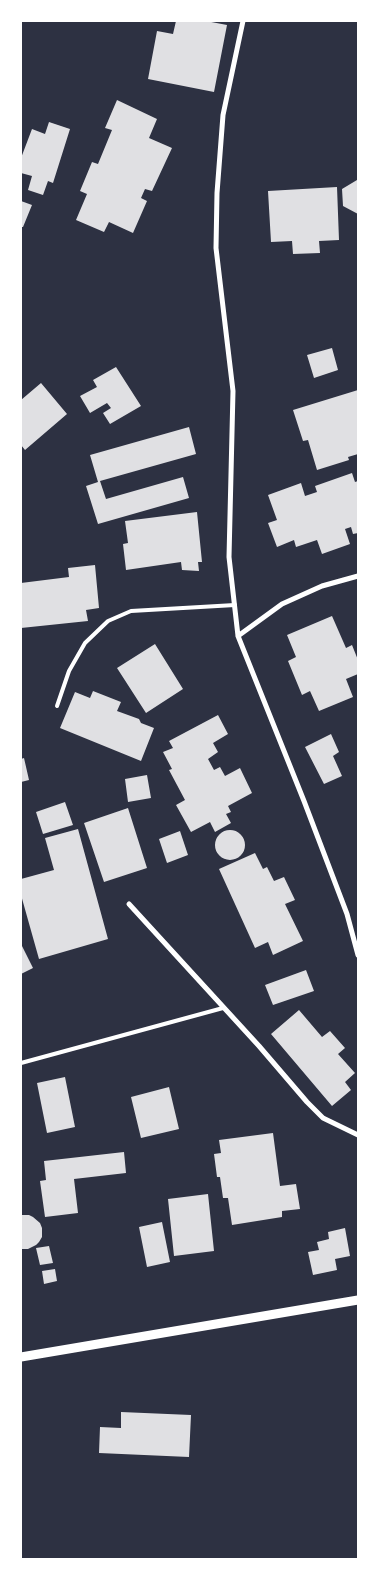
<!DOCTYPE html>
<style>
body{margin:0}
#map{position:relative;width:379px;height:1580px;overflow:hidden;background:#2d3142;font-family:"Open Sans",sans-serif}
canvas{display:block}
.frame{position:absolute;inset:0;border:22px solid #fff;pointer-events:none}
</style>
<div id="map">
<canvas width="379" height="1580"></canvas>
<div class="frame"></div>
</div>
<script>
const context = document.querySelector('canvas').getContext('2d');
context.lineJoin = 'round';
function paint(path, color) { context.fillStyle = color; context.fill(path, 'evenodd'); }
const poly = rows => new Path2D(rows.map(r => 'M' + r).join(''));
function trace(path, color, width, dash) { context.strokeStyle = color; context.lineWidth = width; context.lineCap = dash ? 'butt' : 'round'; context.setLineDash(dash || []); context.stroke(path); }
const building = poly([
 [176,21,206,21,227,25,214,92,148,79,157,31,173,34],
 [117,100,157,119,149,138,172,148,152,191,145,189,141,198,147,201,133,233,109,222,104,232,76,220,87,194,80,191,92,162,98,164,112,130,105,128],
 [49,122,70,129,53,183,48,181,43,195,28,190,32,176,21,173,21,158,32,129,45,134],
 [357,180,358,180,358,214,343,206,342,189],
 [337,187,339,240,319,241,320,253,293,254,292,241,271,242,268,191],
 [21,201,32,205,23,227,21,227],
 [332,348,338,370,314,378,307,355],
 [116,367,141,406,110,424,103,413,111,408,107,403,90,413,80,396,97,387,93,380],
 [41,383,67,414,25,450,21,445,21,400],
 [358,390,358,454,348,457,349,460,317,470,308,440,303,441,293,410],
 [189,427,196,454,100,481,106,499,183,477,189,498,98,524,86,486,98,482,90,455],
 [352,473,355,482,358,481,358,533,353,534,351,527,345,529,350,544,322,554,317,540,296,547,294,540,277,547,268,523,277,520,268,495,301,483,305,496,317,492,315,486],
 [197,512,202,562,198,562,199,571,182,570,181,562,126,570,123,544,128,543,125,521],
 [95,565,99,608,86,610,88,621,21,628,21,583,69,577,68,568],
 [332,616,346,648,352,645,358,660,358,674,346,679,353,697,319,711,310,691,302,695,288,661,296,657,287,635],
 [155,644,183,689,146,713,117,668],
 [93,691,121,702,117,711,139,719,141,723,154,728,141,761,60,728,75,692,90,698],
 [218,715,228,734,213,743,218,752,208,759,214,770,220,767,225,776,240,768,252,793,228,806,231,812,226,814,231,823,215,832,210,822,191,832,176,805,185,800,169,770,172,769,163,752,173,748,169,741],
 [331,734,339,752,333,756,342,776,324,784,305,747],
 [24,758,29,780,21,782,21,759],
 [147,775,151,798,128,802,125,779],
 [65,802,73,825,43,834,36,812],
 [128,808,147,868,104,882,84,823],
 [78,829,108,939,39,959,21,895,21,879,54,870,45,838],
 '215 845a15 15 0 1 1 30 0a15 15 0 1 1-30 0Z',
 [180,831,188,855,167,863,159,839],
 [255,853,263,869,267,867,274,881,284,877,295,900,285,904,303,941,273,955,268,942,255,948,219,869],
 [21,944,33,968,21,974],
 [306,970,314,991,273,1005,265,985],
 [299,1010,322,1037,330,1031,345,1048,338,1054,355,1073,345,1082,351,1090,332,1106,271,1034],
 [65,1077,75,1127,47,1133,37,1083],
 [169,1087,179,1129,141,1138,131,1097],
 [273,1133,280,1186,296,1184,300,1209,282,1211,282,1217,232,1225,228,1198,223,1198,220,1177,217,1177,214,1154,221,1153,219,1140],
 [124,1152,126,1173,74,1179,78,1213,45,1217,40,1181,46,1180,44,1161],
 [208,1194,214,1251,174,1256,168,1199],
 [21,1215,29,1215,33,1217,40,1223,42,1228,42,1237,39,1242,36,1245,28,1249,21,1249],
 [162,1222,170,1262,147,1267,139,1227],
 [345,1228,350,1256,335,1259,337,1270,313,1275,308,1252,319,1250,317,1242,329,1239,328,1232],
 [49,1246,53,1263,40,1265,36,1248],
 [55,1269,57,1281,44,1284,42,1271],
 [121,1412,191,1415,189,1457,99,1453,100,1427,121,1428]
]);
const service = poly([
 [57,706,69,671,85,643,108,621,131,611,235,605],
 [21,1063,223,1008]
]);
const minor = poly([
 [243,21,223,115,217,193,216,248,233,391,229,557,238,636,304,801,347,914,358,955],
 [238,636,282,604,322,586,358,576],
 [129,904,259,1046,307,1102,323,1118,358,1135]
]);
const tertiary = poly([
 [21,1357,358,1300]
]);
paint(building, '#e0e0e3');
trace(service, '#fff', 4);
trace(minor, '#fff', 5);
trace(tertiary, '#fff', 9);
</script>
